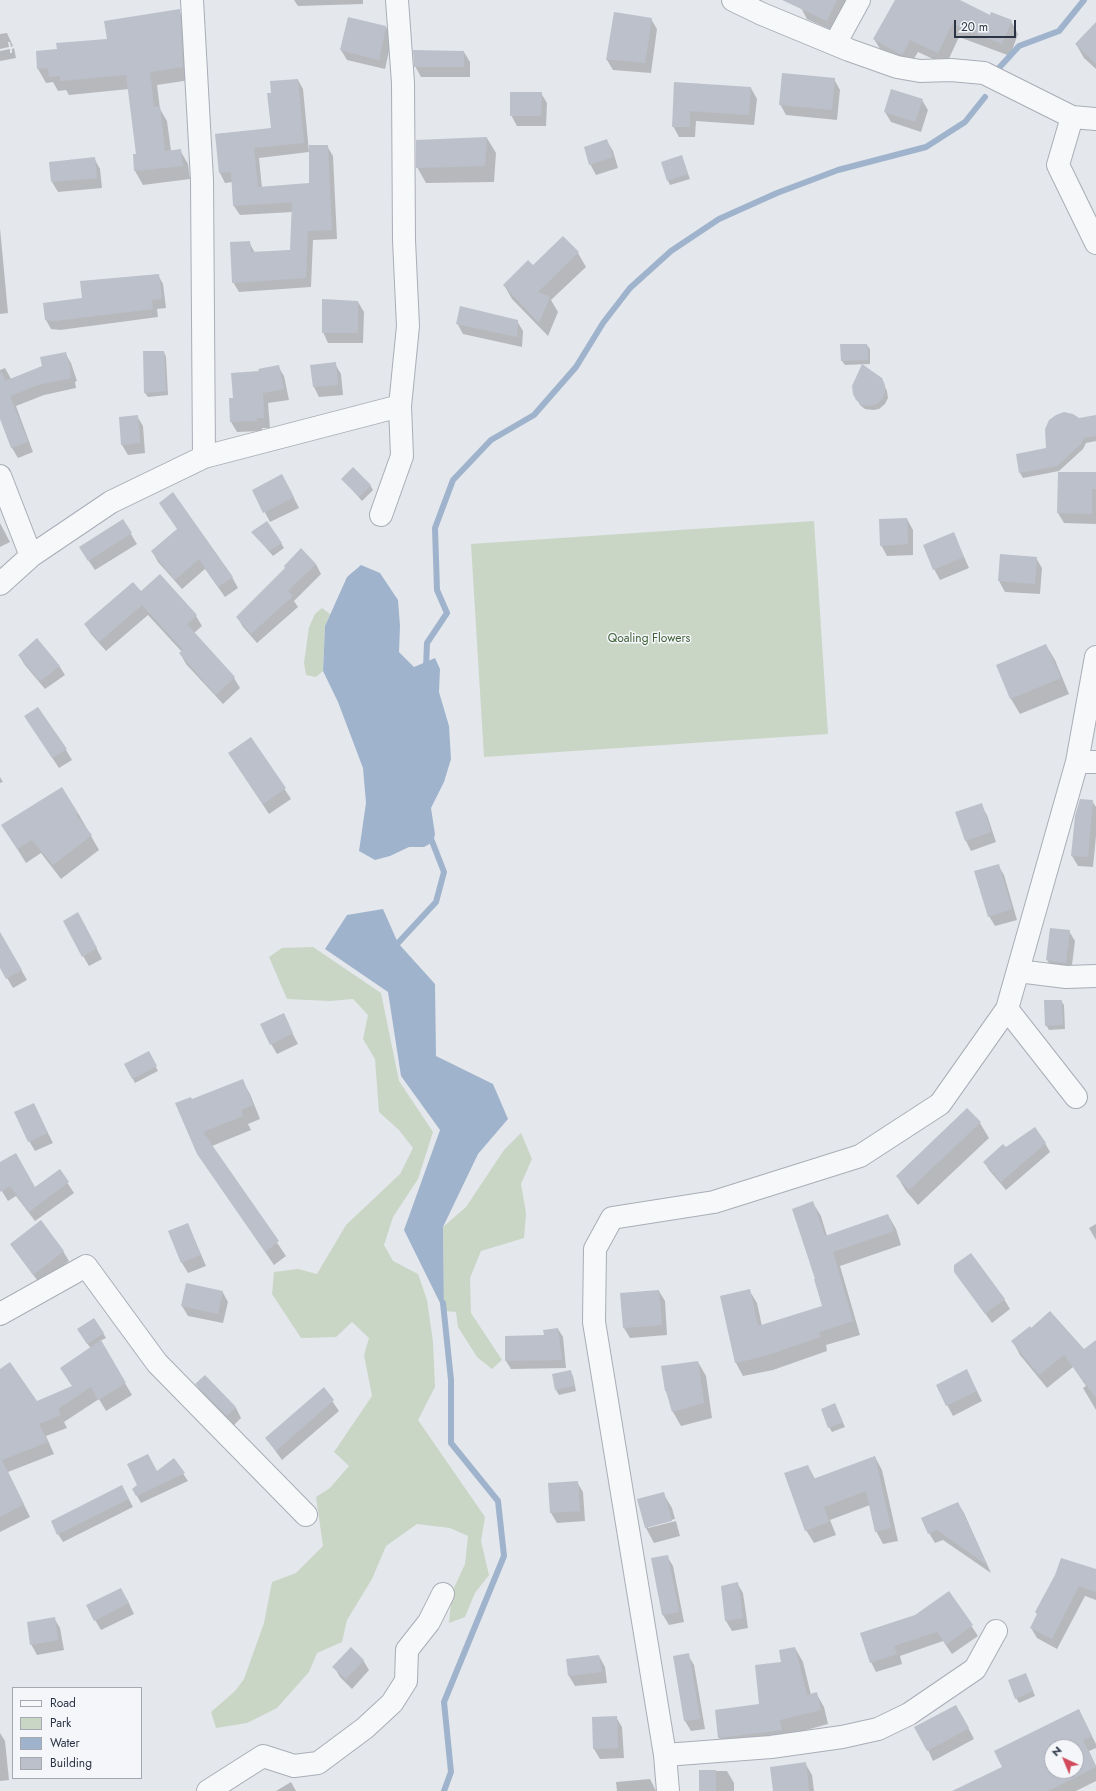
<!DOCTYPE html>
<style>
body{margin:0}
#map{position:relative;width:1096px;height:1791px;overflow:hidden;background:#e4e7ec;font-family:Jost,sans-serif}
canvas{display:block}
.legend{position:absolute;left:12px;top:1687px;width:130px;height:92px;box-sizing:border-box;background:#f4f6f9;border:1px solid #a4a8b1;margin:0;padding:5px 7px;list-style:none;font-size:12px;color:#2b3445}
.legend li{display:flex;align-items:center;gap:8px;height:20px}
.legend b{width:20px;border:1px solid #a4a8b1}
.north{position:absolute;left:1044px;top:1739px;width:40px;height:40px;box-sizing:border-box;background:#f4f6f9;border:1px solid #a4a8b1;border-radius:50%;rotate:316deg;font-size:11px;font-weight:700;line-height:16px;text-align:center;color:#2b3445}
.north::after{content:'';display:block;margin:auto;width:14px;height:18px;background:#d1495b;clip-path:polygon(50% 0,100% 100%,50% 72%,0 100%)}
.scale{position:absolute;left:954px;top:20px;width:62px;height:18px;box-sizing:border-box;border:2px solid #2b3445;border-top:0;padding-left:5px;font-size:12px;line-height:14px;white-space:nowrap;color:#2b3445;-webkit-text-stroke:3px #f4f6f9;paint-order:stroke}
</style>
<div id="map">
<canvas width="1096" height="1791"></canvas>
<ul class="legend">
<li><b style="height:5px;background:#f7f8fa"></b>Road</li>
<li><b style="height:11px;background:#c9d6c5"></b>Park</li>
<li><b style="height:11px;background:#9fb4cc"></b>Water</li>
<li><b style="height:11px;background:#bbc0ca"></b>Building</li>
</ul>
<div class="north">N</div>
<div class="scale">20 m</div>
</div>
<script>
const context = document.querySelector('canvas').getContext('2d');
context.lineJoin = 'round';
function paint(path, color) { context.fillStyle = color; context.fill(path, 'evenodd'); }
const poly = rows => new Path2D(rows.map(r => 'M' + r).join(''));
function trace(path, color, width, dash) { context.strokeStyle = color; context.lineWidth = width; context.lineCap = dash ? 'butt' : 'round'; context.setLineDash(dash || []); context.stroke(path); }
function label(font, color, halo, rows, align = 'center') {
  context.font = font + ' Jost,sans-serif'; context.lineWidth = 3; context.setLineDash([]); context.textBaseline = 'middle'; context.strokeStyle = halo; context.fillStyle = color; for (const [text, x, y, turn = 0] of rows) {
    context.save(); context.translate(x, y); context.rotate((+turn || 0) * Math.PI / 180); context.textAlign = isNaN(turn) ? turn : align; if (halo) context.strokeText(text, 0, 0); context.fillText(text, 0, 0); context.restore();
  }
}
const green = poly([
 [814,521,828,734,484,757,471,544],
 [322,608,330,614,325,626,323,671,316,677,306,675,304,663,309,627,315,614],
 [313,947,381,993,399,1081,433,1132,418,1179,393,1217,384,1245,393,1261,418,1274,427,1300,433,1342,435,1387,418,1420,485,1517,481,1541,489,1575,475,1593,465,1617,449,1623,452,1592,465,1564,468,1536,450,1528,417,1524,386,1546,372,1579,347,1620,342,1642,317,1653,309,1672,277,1708,247,1723,216,1728,211,1712,235,1691,244,1679,264,1623,272,1582,296,1573,323,1546,316,1497,330,1488,349,1466,334,1452,372,1396,364,1355,369,1338,352,1322,336,1337,301,1338,272,1294,274,1272,298,1269,317,1274,346,1225,400,1174,413,1148,399,1130,379,1112,375,1059,363,1039,368,1015,353,999,330,1001,287,999,269,957,282,948],
 [521,1133,532,1159,521,1184,526,1213,524,1238,481,1251,470,1278,471,1313,502,1360,492,1369,477,1357,458,1327,456,1312,444,1311,443,1227,466,1207,504,1150]
]);
const water = poly([
 [361,565,380,573,398,600,400,626,399,652,414,667,435,658,440,669,439,692,449,726,451,759,444,782,431,808,435,834,433,842,424,847,409,847,390,856,375,860,359,851,366,803,363,768,338,702,323,671,325,626,347,577],
 [383,909,398,943,435,984,436,1056,493,1084,508,1119,478,1154,443,1227,444,1311,404,1230,440,1130,401,1076,388,992,325,949,347,915]
]);
const shadow = poly([
 [294,0,363,0,363,4,298,6],
 [805,0,845,0,846,3,833,31,807,19,801,8],
 [896,0,958,0,990,16,1011,21,1018,34,1010,56,959,37,946,65,918,52,909,67,882,52,874,39],
 [179,11,187,24,190,80,157,85,160,109,167,121,171,151,180,150,188,164,190,179,143,185,135,171,137,155,129,89,69,95,66,90,58,91,53,82,46,83,38,69,37,52,58,50,108,40],
 [615,13,651,19,657,29,651,73,613,70,607,60],
 [348,18,386,27,392,38,385,69,347,60,341,50],
 [1096,23,1096,69,1084,58,1076,44],
 [7,33,13,46,11,47,10,42,8,42,9,47,0,49,0,34],
 [14,48,16,58,0,61,0,51,10,49,10,53,12,53,12,49],
 [464,52,470,62,470,77,421,77,415,66],
 [834,79,840,90,837,120,786,115,780,104],
 [298,80,303,89,309,152,259,158,262,188,310,184,327,146,333,156,337,239,313,240,311,287,239,292,233,282,249,242,255,253,291,250,292,212,240,215,234,206,233,182,225,183,220,173,216,134,272,129,272,94],
 [675,83,751,88,757,99,754,125,696,121,695,137,679,137,673,126],
 [541,93,547,103,546,126,517,126,511,115],
 [922,100,928,110,921,132,891,122,885,112],
 [487,138,496,153,494,182,426,183,417,167],
 [607,141,613,151,618,168,596,175,590,164],
 [682,157,690,179,670,185,668,181],
 [94,158,100,169,102,188,58,192,52,182],
 [0,228,8,313,0,314],
 [578,253,586,267,551,300,558,312,548,336,512,299,504,285,533,266],
 [158,275,163,284,166,308,157,309,158,317,60,330,51,329,46,320,44,304,83,299],
 [358,302,364,312,363,343,328,343,323,332],
 [517,321,523,331,522,347,463,334,457,323],
 [867,345,870,349,870,364,845,365,842,361],
 [164,352,166,357,168,395,148,397,145,393],
 [65,353,71,363,77,381,75,382,76,388,44,395,16,406,33,452,18,458,12,448,0,416,0,370,5,368,11,379,43,367],
 [335,364,341,374,343,395,319,397,314,387],
 [278,366,284,376,289,400,268,403,270,428,262,428,262,431,237,432,231,422,230,399,234,398,260,372],
 [881,379,887,391,888,398,885,404,879,409,873,410,865,409,860,405,854,394],
 [137,416,143,426,145,453,128,455,122,445],
 [1096,416,1096,441,1086,443,1083,449,1059,471,1023,478,1020,473,1078,419],
 [1059,473,1096,473,1096,524,1064,523,1058,513],
 [343,479,370,485,373,490,362,501],
 [288,486,299,508,270,522,253,490],
 [907,519,913,530,913,555,887,556,881,545],
 [123,521,137,544,95,570,86,557],
 [0,523,10,542,0,547],
 [178,529,232,577,238,588,225,597,205,569,182,589,158,562,152,551],
 [253,533,281,543,284,548,273,556],
 [954,534,969,568,940,580,934,569],
 [1001,555,1036,558,1042,568,1040,594,1005,592,999,581],
 [316,564,321,574,294,601,298,607,257,643,243,627,237,617],
 [141,592,196,616,202,626,194,633,234,678,240,688,223,704,186,664,180,653,182,652,148,615,106,651,91,634,85,624],
 [37,640,60,667,65,675,45,689,24,664,19,655],
 [1046,645,1055,660,1069,694,1020,714,1011,699,997,665],
 [25,717,66,750,72,760,59,768],
 [251,738,291,799,269,814,235,763],
 [0,777,3,782,0,783],
 [1092,801,1096,807,1096,836,1093,867,1078,866,1072,856],
 [981,805,987,815,996,842,971,851,966,841,956,813],
 [78,813,99,850,61,879,41,853,26,863,11,839],
 [998,865,1004,875,1017,920,995,926,989,916],
 [84,924,102,959,89,966,83,956],
 [1069,931,1075,941,1071,973,1053,970,1047,960],
 [2,936,27,980,13,988,0,966,0,937],
 [1061,1001,1064,1005,1065,1029,1049,1030,1046,1025],
 [283,1015,298,1044,277,1054,271,1044],
 [148,1052,158,1071,135,1083,125,1064],
 [242,1080,250,1094,260,1119,248,1124,251,1130,212,1146,286,1256,274,1265,198,1154,192,1100],
 [34,1105,53,1143,35,1151,29,1141],
 [980,1123,989,1138,918,1205,906,1191,897,1176],
 [1045,1143,1050,1152,1006,1190,989,1170,984,1162,1006,1149],
 [0,1163,35,1188,59,1170,74,1193,35,1221,16,1196,8,1201,0,1188],
 [813,1203,821,1216,827,1236,888,1215,896,1229,901,1245,840,1266,860,1335,826,1345,827,1351,773,1370,743,1376,736,1363,721,1296,749,1290,757,1303,762,1326,823,1307],
 [188,1224,206,1266,188,1273,182,1263],
 [1096,1224,1096,1240,1089,1228],
 [11,1245,63,1251,69,1261,40,1284],
 [955,1271,1004,1299,1010,1309,992,1323],
 [222,1291,228,1302,223,1323,188,1316,182,1306],
 [659,1291,665,1301,667,1335,630,1338,624,1328],
 [558,1329,563,1337,566,1368,511,1369,506,1361],
 [103,1333,106,1338,100,1341,132,1395,106,1411,99,1399,64,1422,67,1428,46,1436,54,1454,8,1472,30,1517,0,1532,0,1370,36,1402,73,1387,68,1380,91,1349,81,1334],
 [1013,1342,1083,1351,1096,1342,1096,1410,1083,1388,1086,1386,1073,1367,1047,1388,1020,1355],
 [698,1362,706,1376,712,1418,681,1426,673,1412,666,1391],
 [570,1371,573,1376,576,1391,559,1395,556,1390],
 [205,1376,236,1408,241,1418,233,1426,202,1395,197,1384],
 [972,1381,982,1401,953,1416,937,1386],
 [324,1389,339,1411,282,1460,266,1438],
 [835,1405,845,1427,832,1432,829,1427],
 [875,1457,882,1470,898,1541,883,1544,876,1531,870,1505,830,1520,836,1535,814,1543,806,1530,808,1466,815,1479],
 [174,1460,188,1481,141,1503,133,1489],
 [577,1482,583,1492,585,1521,557,1523,551,1513],
 [122,1486,133,1507,63,1542,58,1534],
 [663,1493,672,1508,675,1519,648,1526,648,1528,676,1521,680,1536,654,1543,646,1528],
 [958,1503,964,1513,991,1573,943,1540,935,1543,929,1533],
 [667,1556,673,1566,684,1622,669,1625,663,1615,652,1559],
 [1096,1570,1096,1600,1085,1596,1057,1649,1037,1638,1031,1628,1038,1615,1036,1612],
 [737,1583,743,1593,748,1628,732,1631,726,1621],
 [949,1592,978,1636,952,1654,943,1641,900,1656,902,1664,876,1672,871,1662,915,1616],
 [127,1599,134,1614,101,1630,95,1620],
 [54,1618,60,1628,64,1650,37,1655,31,1644],
 [795,1648,803,1662,811,1695,816,1693,824,1707,828,1724,727,1752,719,1738,716,1710,760,1705,782,1662],
 [688,1655,694,1665,705,1729,691,1731,685,1721,675,1657],
 [599,1656,605,1667,607,1683,575,1686,569,1676,567,1660],
 [363,1660,369,1670,352,1689,340,1677,334,1667],
 [1028,1679,1035,1696,1019,1703,1016,1698],
 [962,1716,974,1739,933,1761,928,1750],
 [616,1717,622,1727,624,1758,600,1759,594,1749],
 [1084,1721,1096,1744,1096,1748,1089,1751,1096,1766,1096,1781,1076,1791,954,1791,1003,1767],
 [1052,1747,1076,1747,1076,1771,1052,1771],
 [0,1733,5,1741,9,1780,0,1781],
 [805,1763,812,1775,814,1791,774,1791],
 [700,1771,727,1771,734,1783,734,1791,700,1791],
 [650,1779,656,1791,617,1791,616,1782],
 [291,1782,296,1791,276,1791]
]);
const stream = poly([
 [998,69,1019,46,1059,31,1084,0],
 [426,668,427,643,447,613,437,590,435,528,453,480,491,440,534,415,576,367,603,323,630,288,671,251,719,219,777,193,838,170,926,147,965,122,985,97],
 [395,950,398,943,436,902,444,872,430,836],
 [443,1303,451,1380,451,1443,498,1501,504,1556,444,1702,451,1772,444,1791]
]);
const building = poly([
 [782,0,837,0,827,21],
 [895,0,960,0,990,15,991,12,1012,20,1002,44,952,24,938,53,910,40,902,55,873,39],
 [180,9,183,67,150,72,154,107,160,106,165,151,181,149,183,166,134,171,133,154,136,154,126,75,60,81,60,76,49,77,48,68,37,69,36,51,57,49,56,43,107,39,104,21],
 [614,12,652,18,645,63,616,60,606,60],
 [348,17,386,26,379,60,340,50],
 [1096,22,1096,64,1075,44],
 [413,50,464,51,464,67,414,67],
 [782,73,835,78,832,110,779,105],
 [298,79,304,143,254,148,258,187,309,183,309,145,328,145,332,230,308,231,306,278,232,283,230,242,250,241,251,252,290,250,292,202,233,206,231,172,219,173,215,134,271,128,267,93,271,93,270,81],
 [674,82,751,87,749,115,690,111,690,127,672,127],
 [891,89,923,99,915,122,884,112],
 [510,92,542,92,541,116,510,116],
 [487,137,485,166,416,168,416,140],
 [607,139,613,157,589,165,584,147],
 [682,155,688,174,667,181,661,162],
 [95,157,97,178,51,182,49,162],
 [563,236,579,252,538,292,550,297,539,323,503,285,528,260,533,265],
 [159,274,162,299,152,300,153,309,54,321,45,320,43,303,82,298,80,281],
 [322,299,358,301,358,333,322,333],
 [460,306,518,320,517,337,456,324],
 [840,344,867,344,868,360,841,361],
 [143,351,164,351,166,391,144,393],
 [66,352,71,371,70,372,71,378,38,385,10,396,28,442,11,448,0,419,0,373,2,372,5,381,42,366,40,357],
 [336,362,338,385,313,387,310,365],
 [862,364,882,378,885,385,885,392,882,399,877,404,869,406,862,405,856,400,853,394,852,386],
 [279,365,284,389,263,393,264,418,256,418,257,421,230,422,229,398,233,398,231,373,259,371,258,369],
 [1064,412,1073,414,1079,418,1096,415,1096,436,1084,438,1081,444,1057,466,1019,473,1016,454,1046,448,1045,429,1049,420,1056,415],
 [138,415,140,443,121,445,119,417],
 [353,467,371,485,359,497,341,479],
 [1058,472,1096,472,1096,489,1092,489,1092,514,1057,513],
 [282,474,294,497,263,513,252,490],
 [173,492,233,577,218,587,199,559,175,580,151,551,177,529,159,503],
 [907,518,908,544,880,546,879,519],
 [123,519,132,533,88,561,79,547],
 [267,521,282,543,269,551,251,532],
 [954,532,964,557,933,570,923,545],
 [301,548,316,564,288,591,293,596,251,634,236,617,285,568,284,566],
 [1000,554,1037,557,1035,584,998,581],
 [160,574,197,615,187,624,235,677,216,695,179,653,183,650,142,605,99,642,84,624,133,582,141,591],
 [37,638,60,666,40,681,18,655],
 [1046,644,1061,678,1010,699,996,665],
 [38,707,67,749,52,758,24,716],
 [251,737,286,788,263,804,228,753],
 [62,787,78,813,76,815,92,835,53,865,32,840,17,849,1,825],
 [1080,799,1093,800,1088,857,1071,856,1075,816],
 [982,803,991,832,965,841,955,812],
 [999,864,1012,909,988,917,974,871],
 [78,912,97,948,82,957,63,921],
 [1050,928,1070,930,1066,963,1046,960],
 [0,932,22,970,6,979,0,968],
 [1044,1000,1062,1000,1063,1025,1045,1026],
 [284,1013,293,1033,270,1045,260,1024],
 [149,1051,157,1066,132,1079,124,1064],
 [243,1079,253,1105,241,1110,243,1116,203,1132,279,1241,265,1252,197,1154,175,1103,191,1097,192,1099],
 [34,1103,48,1133,28,1142,14,1112],
 [967,1108,981,1122,909,1190,896,1176],
 [1035,1127,1046,1143,1001,1182,983,1162,1003,1144,1006,1147],
 [16,1153,35,1187,60,1169,69,1182,29,1212,10,1186,0,1192,0,1162],
 [813,1201,825,1236,888,1214,894,1231,833,1252,853,1321,819,1332,820,1337,765,1356,735,1363,720,1296,750,1289,758,1326,822,1306,814,1279,815,1279,792,1209],
 [41,1220,64,1251,33,1275,10,1244],
 [188,1223,201,1255,181,1263,168,1231],
 [971,1253,1005,1299,985,1314,954,1272,954,1265],
 [186,1283,223,1291,218,1314,181,1306],
 [659,1290,662,1325,623,1328,620,1293],
 [1050,1311,1084,1349,1096,1340,1096,1398,1064,1355,1039,1375,1011,1341,1030,1326,1031,1328],
 [94,1318,104,1333,87,1344,77,1329],
 [558,1328,562,1360,505,1361,505,1336,544,1335,543,1330],
 [101,1340,126,1383,98,1400,91,1387,58,1409,61,1415,39,1424,48,1442,2,1460,24,1504,0,1517,0,1369,10,1362,37,1401,72,1386,60,1368],
 [698,1361,704,1403,672,1412,666,1391,665,1391,661,1366],
 [967,1369,977,1391,946,1406,936,1385],
 [571,1370,574,1386,555,1390,552,1374],
 [205,1375,236,1407,227,1416,195,1384],
 [324,1387,334,1400,276,1451,265,1438],
 [835,1403,843,1422,828,1428,821,1409],
 [148,1454,157,1471,174,1458,185,1473,136,1496,132,1489,137,1485,127,1464],
 [875,1456,891,1528,875,1532,866,1491,824,1507,829,1522,805,1531,784,1473,808,1465,813,1479],
 [578,1481,580,1511,550,1513,548,1483],
 [122,1485,129,1499,57,1535,51,1521],
 [664,1492,672,1521,645,1528,637,1499],
 [958,1502,987,1565,937,1530,928,1534,921,1518],
 [668,1555,679,1612,662,1615,651,1558],
 [1061,1558,1096,1569,1096,1592,1079,1586,1052,1639,1030,1628,1037,1614,1035,1612,1055,1575],
 [738,1582,743,1618,725,1621,721,1586],
 [121,1588,129,1603,94,1621,86,1605],
 [949,1591,973,1625,946,1645,937,1632,894,1646,897,1654,870,1663,860,1633,915,1615],
 [55,1617,58,1640,30,1645,27,1622],
 [351,1647,364,1660,346,1679,332,1667],
 [795,1647,807,1695,817,1692,821,1710,780,1720,782,1730,718,1738,715,1710,759,1704,755,1665,781,1662,779,1650],
 [689,1653,700,1719,684,1721,673,1656],
 [599,1655,602,1672,568,1676,566,1659],
 [1026,1673,1033,1691,1015,1699,1008,1680],
 [956,1705,969,1728,927,1751,914,1727],
 [1079,1709,1092,1736,1083,1740,1096,1767,1048,1791,952,1791,1002,1767,994,1751],
 [1052,1747,1076,1747,1076,1771,1052,1771],
 [617,1716,618,1748,593,1749,592,1717],
 [806,1762,809,1791,773,1791,770,1767],
 [699,1770,716,1770,716,1791,699,1791]
]);
const minor = poly([
 [192,0,202,180,204,457],
 [733,0,762,14,849,50,897,67,920,71,951,70,984,73,1072,117,1096,119],
 [835,44,859,0],
 [1072,117,1058,165,1096,243],
 [0,476,31,556],
 [381,515,402,456,400,406,408,326,404,240,403,83,397,0],
 [0,584,31,556,111,502,204,457,400,406],
 [1077,762,1096,762],
 [1018,971,1066,977,1096,976],
 [1007,1009,1076,1097],
 [0,1314,86,1266,157,1363,306,1515],
 [665,1755,771,1747,842,1737,878,1729,909,1714,975,1669,996,1631],
 [208,1791,263,1756,294,1766,318,1763,365,1728,392,1703,406,1681,407,1650,429,1622,443,1594],
 [668,1791,665,1755,594,1322,595,1249,612,1218,714,1202,860,1156,940,1104,1007,1009,1077,762,1096,657]
]);
const parkNames = [
 ["Qoaling Flowers",649,639]
];
paint(green, '#c9d6c5');
paint(water, '#9fb4cc');
paint(shadow, '#0003');
trace(stream, '#9fb4cc', 6);
paint(building, '#bbc0ca');
trace(minor, '#a9aeb7', 24);
trace(minor, '#f7f8fa', 22);
label('12px', '#3f6138', '#f4f6f9', parkNames);
</script>
